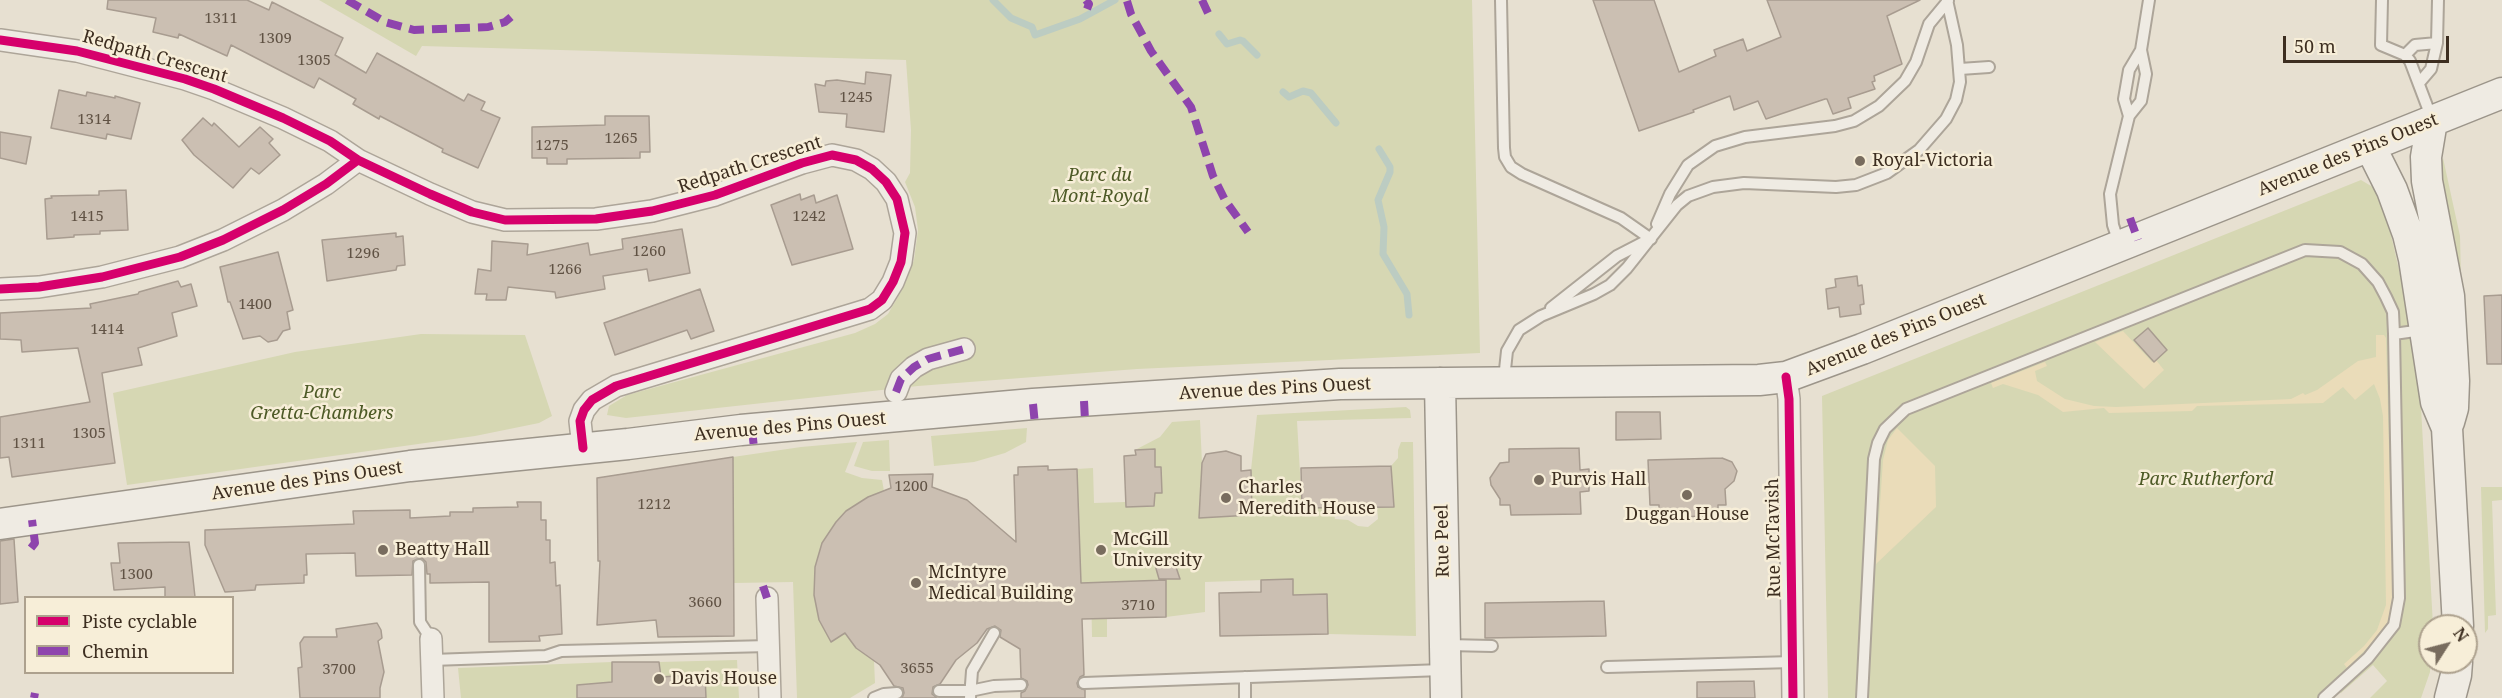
<!DOCTYPE html>
<style>
body{margin:0}
#map{position:relative;width:2502px;height:698px;overflow:hidden;background:#e7e0d1;font-family:"Noto Serif",serif}
canvas{display:block}
.legend{position:absolute;left:24px;top:596px;width:210px;height:78px;box-sizing:border-box;background:#f7eed8;border:2px solid #ada18e;margin:0;padding:8px 10px;list-style:none;font-size:18px;color:#3d2e20}
.legend li{display:flex;align-items:center;gap:12px;height:30px}
.legend b{width:30px;border:2px solid #ada18e}
.north{position:absolute;left:2418px;top:614px;width:60px;height:60px;box-sizing:border-box;background:#f7eed8;border:2px solid #ada18e;border-radius:50%;rotate:54deg;font-size:16px;font-weight:700;line-height:24px;text-align:center;color:#3d2e20}
.north::after{content:'';display:block;margin:auto;width:21px;height:27px;background:#786c5e;clip-path:polygon(50% 0,100% 100%,50% 72%,0 100%)}
.scale{position:absolute;left:2283px;top:36px;width:166px;height:27px;box-sizing:border-box;border:3px solid #3d2e20;border-top:0;padding-left:8px;font-size:18px;line-height:21px;white-space:nowrap;color:#3d2e20;-webkit-text-stroke:4px #f7eed8;paint-order:stroke}
</style>
<div id="map">
<canvas width="2502" height="698"></canvas>
<ul class="legend">
<li><b style="height:8px;background:#d6006c"></b>Piste cyclable</li>
<li><b style="height:8px;background:#8e44ad"></b>Chemin</li>
</ul>
<div class="north">N</div>
<div class="scale">50 m</div>
</div>
<script>
const context = document.querySelector('canvas').getContext('2d');
context.lineJoin = 'round';
function paint(path, color) { context.fillStyle = color; context.fill(path, 'evenodd'); }
const poly = rows => new Path2D(rows.map(r => 'M' + r).join(''));
function trace(path, color, width, dash) { context.strokeStyle = color; context.lineWidth = width; context.lineCap = dash ? 'butt' : 'round'; context.setLineDash(dash || []); context.stroke(path); }
function label(font, color, halo, rows, align = 'center') {
  context.font = font + ' "Noto Serif",serif'; context.lineWidth = 5; context.setLineDash([]); context.textBaseline = 'middle'; context.strokeStyle = halo; context.fillStyle = color; for (const [text, x, y, turn = 0] of rows) {
    context.save(); context.translate(x, y); context.rotate((+turn || 0) * Math.PI / 180); context.textAlign = isNaN(turn) ? turn : align; if (halo) context.strokeText(text, 0, 0); context.fillText(text, 0, 0); context.restore();
  }
}
const green = poly([
 [319,0,1472,0,1480,353,1137,369,918,386,626,418,607,415,609,406,627,395,855,333,875,324,888,314,903,288,914,260,918,230,915,207,905,182,910,173,911,130,906,60,422,46,416,56],
 [2443,158,2460,236,2461,279,2458,279,2440,169],
 [2361,180,2376,189,2391,235,2405,296,2420,389,2433,626,2430,626,2430,672,2421,698,2370,698,2387,681,2373,665,2341,693,2336,688,2326,698,1828,698,1822,396],
 [421,334,525,335,552,416,539,423,475,436,127,485,113,393,295,352],
 [1406,407,1410,410,1411,418,1297,421,1302,508,1333,508,1335,519,1348,520,1358,526,1368,527,1378,519,1377,507,1394,507,1391,466,1398,458,1398,450,1401,442,1413,442,1416,636,1328,634,1327,594,1293,595,1292,579,1205,582,1205,612,1166,617,1166,579,1180,578,1173,558,1153,558,1160,580,1107,617,1107,637,1092,637,1091,585,1081,584,1077,469,1093,468,1094,503,1125,502,1126,507,1154,506,1155,493,1162,493,1161,467,1155,467,1154,449,1135,450,1160,437,1172,422,1200,420,1202,463,1199,518,1252,514,1251,470,1257,415],
 [1027,428,1026,442,1005,453,974,462,934,466,931,436],
 [889,440,890,471,872,471,854,466,863,442],
 [857,442,845,472,862,478,882,480,884,491,868,497,846,511,828,534,815,567,814,595,820,620,831,641,845,633,856,648,874,661,875,683,850,698,797,698,793,582,734,583,733,457,801,447],
 [2481,487,2502,487,2502,500,2492,501,2496,615,2488,616,2488,629,2485,633],
 [737,660,739,698,706,698,705,674,661,677,659,662],
 [612,662,612,682,590,684,590,698,461,698,458,668]
]);
const sand = poly([
 [2123,331,2152,362,2156,360,2164,370,2144,389,2095,342],
 [2376,335,2384,335,2386,338,2393,599,2389,620,2380,635,2347,668,2344,664,2364,646,2377,630,2386,605,2383,416,2380,399,2374,384,2355,400,2343,387,2323,403,2197,406,2192,411,2109,413,2104,408,2063,412,2038,395,2003,384,1993,388,1991,383,2045,362,2047,366,2035,371,2037,381,2065,399,2094,406,2116,407,2291,399,2303,393,2305,395,2317,390,2358,361,2376,357],
 [1897,428,1935,466,1936,507,1876,564,1883,460,1888,440]
]);
const stream = poly([
 [993,0,1011,18,1032,27,1035,35,1080,19,1115,0],
 [1219,34,1227,44,1240,40,1243,41,1257,55],
 [1283,92,1289,97,1303,91,1311,93,1336,123],
 [1379,149,1390,167,1390,172,1378,200,1384,227,1383,254,1407,294,1409,315]
]);
const building = poly([
 [108,0,247,0,269,10,272,2,343,38,335,55,366,73,377,53,464,101,468,94,485,102,481,110,500,118,478,168,442,152,443,149,380,116,379,119,353,104,356,99,319,78,314,88,231,45,227,56,179,34,178,38,153,32,156,18,107,9,108,0],
 [1593,0,1654,0,1679,72,1716,56,1714,50,1743,39,1747,51,1781,37,1767,0,1920,0,1887,16,1902,64,1874,76,1875,81,1872,82,1875,89,1848,98,1851,108,1833,114,1827,99,1825,99,1766,119,1758,101,1734,110,1730,96,1693,110,1694,112,1639,131,1593,0],
 [866,72,891,75,884,132,846,127,847,114,819,112,815,84,825,86,826,81,837,80,865,84,866,72],
 [59,90,86,96,87,92,115,98,115,96,140,103,131,139,107,134,106,139,51,128,59,90],
 [605,116,649,116,650,152,640,152,640,158,567,159,567,164,547,164,547,158,532,158,532,127,605,125,605,116],
 [203,118,212,126,214,123,239,147,260,127,273,139,269,143,280,155,259,174,251,168,233,188,194,155,182,140,203,118],
 [0,132,31,137,26,164,0,158,0,132],
 [126,190,128,230,100,231,100,234,74,235,74,237,47,239,45,199,52,198,51,196,99,195,99,191,126,190],
 [800,194,801,200,814,195,816,203,837,195,853,249,792,265,771,205,800,194],
 [682,229,690,273,649,281,647,269,603,276,605,289,556,298,555,292,508,287,506,300,486,300,487,294,475,294,478,269,491,271,492,241,528,244,527,255,588,243,590,255,623,249,622,239,682,229],
 [396,233,396,237,403,236,405,265,397,266,396,270,327,281,322,240,396,233],
 [278,252,293,310,287,312,290,329,283,331,277,340,268,342,260,336,243,339,230,302,228,302,220,267,278,252],
 [1857,276,1858,286,1862,285,1864,304,1860,305,1861,314,1840,317,1839,307,1828,309,1826,289,1836,287,1835,279,1857,276],
 [178,281,181,287,191,284,197,306,172,313,177,336,138,348,142,365,102,373,115,463,12,477,9,457,0,458,0,417,90,402,78,348,22,352,21,340,0,339,0,313,91,308,90,304,138,294,139,292,178,281],
 [700,289,714,331,691,339,687,330,615,355,604,323,700,289],
 [2502,295,2502,364,2487,364,2484,296,2502,295],
 [2148,328,2167,350,2154,362,2134,340,2148,328],
 [1616,412,1660,412,1661,439,1616,440,1616,412],
 [1579,448,1580,470,1589,469,1589,491,1580,492,1581,514,1511,515,1510,505,1500,505,1500,499,1491,485,1490,478,1500,463,1509,462,1509,449,1579,448],
 [1155,449,1155,467,1161,467,1162,493,1155,493,1154,506,1126,507,1124,456,1136,455,1135,450,1155,449],
 [1226,451,1241,456,1241,471,1251,470,1252,515,1199,518,1202,463,1206,454,1226,451],
 [733,457,734,636,658,637,656,620,597,625,600,561,598,561,597,478,733,457],
 [1722,458,1732,462,1737,471,1734,481,1725,489,1726,505,1718,505,1718,511,1703,512,1703,516,1681,517,1682,513,1659,513,1659,505,1650,505,1648,460,1722,458],
 [1048,466,1048,470,1077,469,1081,583,1166,580,1166,617,1082,619,1084,675,1080,677,1077,683,1078,687,1085,690,1085,698,1021,698,1021,693,1025,691,1028,685,1027,681,1021,678,1020,649,1000,637,1001,630,995,626,987,629,977,643,956,660,940,684,933,687,932,694,937,698,902,698,904,693,903,688,894,686,880,665,856,648,845,633,831,642,819,620,814,595,815,567,822,543,836,522,846,511,868,497,891,488,889,475,933,474,932,487,967,500,1016,542,1014,475,1018,475,1018,467,1048,466],
 [1391,466,1394,507,1302,508,1301,468,1391,466],
 [517,502,541,502,541,520,546,520,546,540,550,540,550,563,555,562,556,586,560,585,562,634,539,636,540,641,489,642,489,582,430,583,430,574,427,574,426,562,422,558,413,561,412,575,356,576,355,553,306,554,307,575,304,575,304,583,256,585,255,590,225,592,205,545,205,530,354,524,353,511,410,510,410,518,450,516,450,512,473,512,473,508,518,507,517,502],
 [14,539,18,602,0,604,0,541,14,539],
 [189,542,195,597,165,597,165,587,114,590,111,563,120,563,118,543,189,542],
 [1153,558,1173,558,1180,579,1159,579,1153,558],
 [1293,579,1293,595,1327,594,1328,634,1220,636,1219,593,1261,592,1261,580,1293,579],
 [1604,601,1606,636,1485,638,1485,603,1604,601],
 [377,623,381,630,382,638,378,641,384,672,380,688,380,698,300,698,298,668,302,667,300,643,304,637,337,637,336,629,377,623],
 [612,662,659,662,661,677,705,674,706,698,577,698,577,685,612,682,612,662],
 [1754,681,1755,698,1697,698,1697,682,1754,681]
]);
const lane = poly([
 [1501,0,1504,148,1505,157,1511,167,1522,174,1621,218,1651,239],
 [2382,0,2381,45,2405,55,2410,61,2432,119],
 [2405,55,2415,45,2437,43],
 [1960,69,1989,67],
 [2419,83,2431,69,2437,43,2438,0],
 [2129,116,2124,99,2129,70,2141,50],
 [1657,224,1670,194,1688,165,1715,146,1745,137,1835,126,1854,121,1879,106,1905,81,1916,62,1929,24,1948,1],
 [2119,243,2113,225,2110,194,2129,116,2141,101,2146,74,2141,50,2149,0],
 [1551,308,1617,256,1648,240],
 [1504,379,1507,351,1519,330,1541,316,1594,294,1610,285,1627,268,1677,205,1688,196,1713,187,1744,183,1836,187,1856,185,1887,173,1919,150,1946,119,1956,100,1960,82,1957,45,1947,0],
 [419,565,420,622,431,639],
 [1448,645,1492,646],
 [432,660,546,656,561,651,769,646],
 [1607,667,1793,662],
 [1245,677,1245,698],
 [1084,683,1442,670],
 [939,691,970,691,994,686,1021,685],
 [874,698,884,694,897,693],
 [970,698,972,671,994,633],
 [1862,698,1874,459,1878,443,1885,429,1906,409,2305,250,2340,252,2362,264,2378,282,2386,297,2393,312,2394,334],
 [2324,698,2368,658,2394,625,2399,598,2394,334,2422,330]
]);
const street = poly([
 [0,40,77,51,185,79,214,89,283,118,330,141,358,160,430,194,472,212,505,220,596,219,652,211,715,195,802,163,832,155,856,160,872,169,886,182,897,199,905,233,901,262,893,282,882,300,870,309,857,313,616,386,592,400,584,410,580,421,583,448],
 [0,289,39,287,102,277,180,257,223,240,283,210,326,184,358,160],
 [1786,377,1789,399,1793,698],
 [896,392,901,379,914,367,928,359,964,349],
 [767,598,770,698],
 [431,639,433,698]
]);
const secondary = poly([
 [2432,121,2426,157,2427,181,2449,296,2454,381,2453,408,2449,422],
 [2370,146,2392,190,2408,234,2414,259,2436,402,2447,428,2458,626],
 [1440,383,1446,698],
 [0,524,410,466,628,444,741,430,1033,404,1340,384,1759,380,1786,377,1862,349,2502,93],
 [2450,698,2456,675,2457,662]
]);
const quiet = poly([
 [347,0,385,22,414,30,488,27,505,22,511,17],
 [1086,0,1089,4,1087,9],
 [1202,0,1208,13],
 [1127,1,1131,14,1151,51,1191,107,1213,176,1225,200,1248,232],
 [2130,218,2138,240],
 [896,392,901,379,914,367,928,359,964,349],
 [1084,401,1085,420],
 [1033,404,1035,425],
 [752,429,754,448],
 [31,548,35,543,32,520],
 [763,586,767,598],
 [34,698,35,693]
]);
const cycleway = poly([
 [0,40,77,51,185,79,214,89,283,118,330,141,358,160,430,194,472,212,505,220,596,219,652,211,715,195,802,163,832,155,856,160,872,169,886,182,897,199,905,233,901,262,893,282,882,300,870,309,857,313,616,386,592,400,584,410,580,421,583,448],
 [0,289,39,287,102,277,180,257,223,240,283,210,326,184,358,160],
 [1786,377,1789,399,1793,698]
]);
const markers = [
 [1860,161,6,"#786c5e"],
 [1539,480,6,"#786c5e"],
 [1687,495,6,"#786c5e"],
 [1226,498,6,"#786c5e"],
 [383,550,6,"#786c5e"],
 [1101,550,6,"#786c5e"],
 [916,583,6,"#786c5e"],
 [659,679,6,"#786c5e"]
];
const numberNames = [
 ["1311",221,19],
 ["1309",275,39],
 ["1305",314,61],
 ["1245",856,98],
 ["1314",94,120],
 ["1265",621,139],
 ["1275",552,146],
 ["1415",87,217],
 ["1242",809,217],
 ["1260",649,252],
 ["1296",363,254],
 ["1266",565,270],
 ["1400",255,305],
 ["1414",107,330],
 ["1305",89,434],
 ["1311",29,444],
 ["1200",911,487],
 ["1212",654,505],
 ["1300",136,575],
 ["3660",705,603],
 ["3710",1138,606],
 ["3655",917,669],
 ["3700",339,670]
];
const streetNames = [
 ["Redpath Crescent",155,57,16],
 ["Avenue des Pins Ouest",2348,155,-22],
 ["Redpath Crescent",750,165,-18],
 ["Avenue des Pins Ouest",1896,335,-22],
 ["Avenue des Pins Ouest",1275,389,-3],
 ["Avenue des Pins Ouest",790,427,-5],
 ["Avenue des Pins Ouest",307,481,-8],
 ["Rue McTavish",1774,538,-91],
 ["Rue Peel",1443,541,-91]
];
const poiNames = [
 ["Royal-Victoria",1872,161],
 ["Purvis Hall",1551,480],
 ["Charles",1238,488],
 ["Meredith House",1238,509],
 ["Duggan House",1687,515,"center"],
 ["McGill",1113,540],
 ["University",1113,561],
 ["Beatty Hall",395,550],
 ["McIntyre",928,573],
 ["Medical Building",928,594],
 ["Davis House",671,679]
];
const parkNames = [
 ["Parc du",1100,176],
 ["Mont-Royal",1100,197],
 ["Parc",322,393],
 ["Gretta-Chambers",322,414],
 ["Parc Rutherford",2206,480]
];
paint(green, '#d6d7b3');
paint(sand, '#eadcb9');
trace(stream, '#bcccc2', 7);
paint(building, '#cbbfb2');
trace(building, '#a89c90', 1.5);
trace(lane, '#ada599', 14);
trace(street, '#ada599', 24);
trace(secondary, '#9c958a', 33);
trace(lane, '#efebe3', 10);
trace(street, '#efebe3', 21);
trace(secondary, '#efebe3', 30);
trace(quiet, '#8e44ad', 8, [15, 8]);
trace(cycleway, '#d6006c', 9);
for (const [x, y, r, color] of markers) { const dot = new Path2D(); dot.arc(x, y, r, 0, 2 * Math.PI); context.fillStyle = color; context.fill(dot); trace(dot, '#f7eed8', 2); }
label('15px', '#605244', null, numberNames);
label('18px', '#3d2e20', '#f7eed8', streetNames);
label('18px', '#3d2e20', '#f7eed8', poiNames, 'left');
label('italic 18px', '#4d5a26', '#f7eed8', parkNames);
</script>
